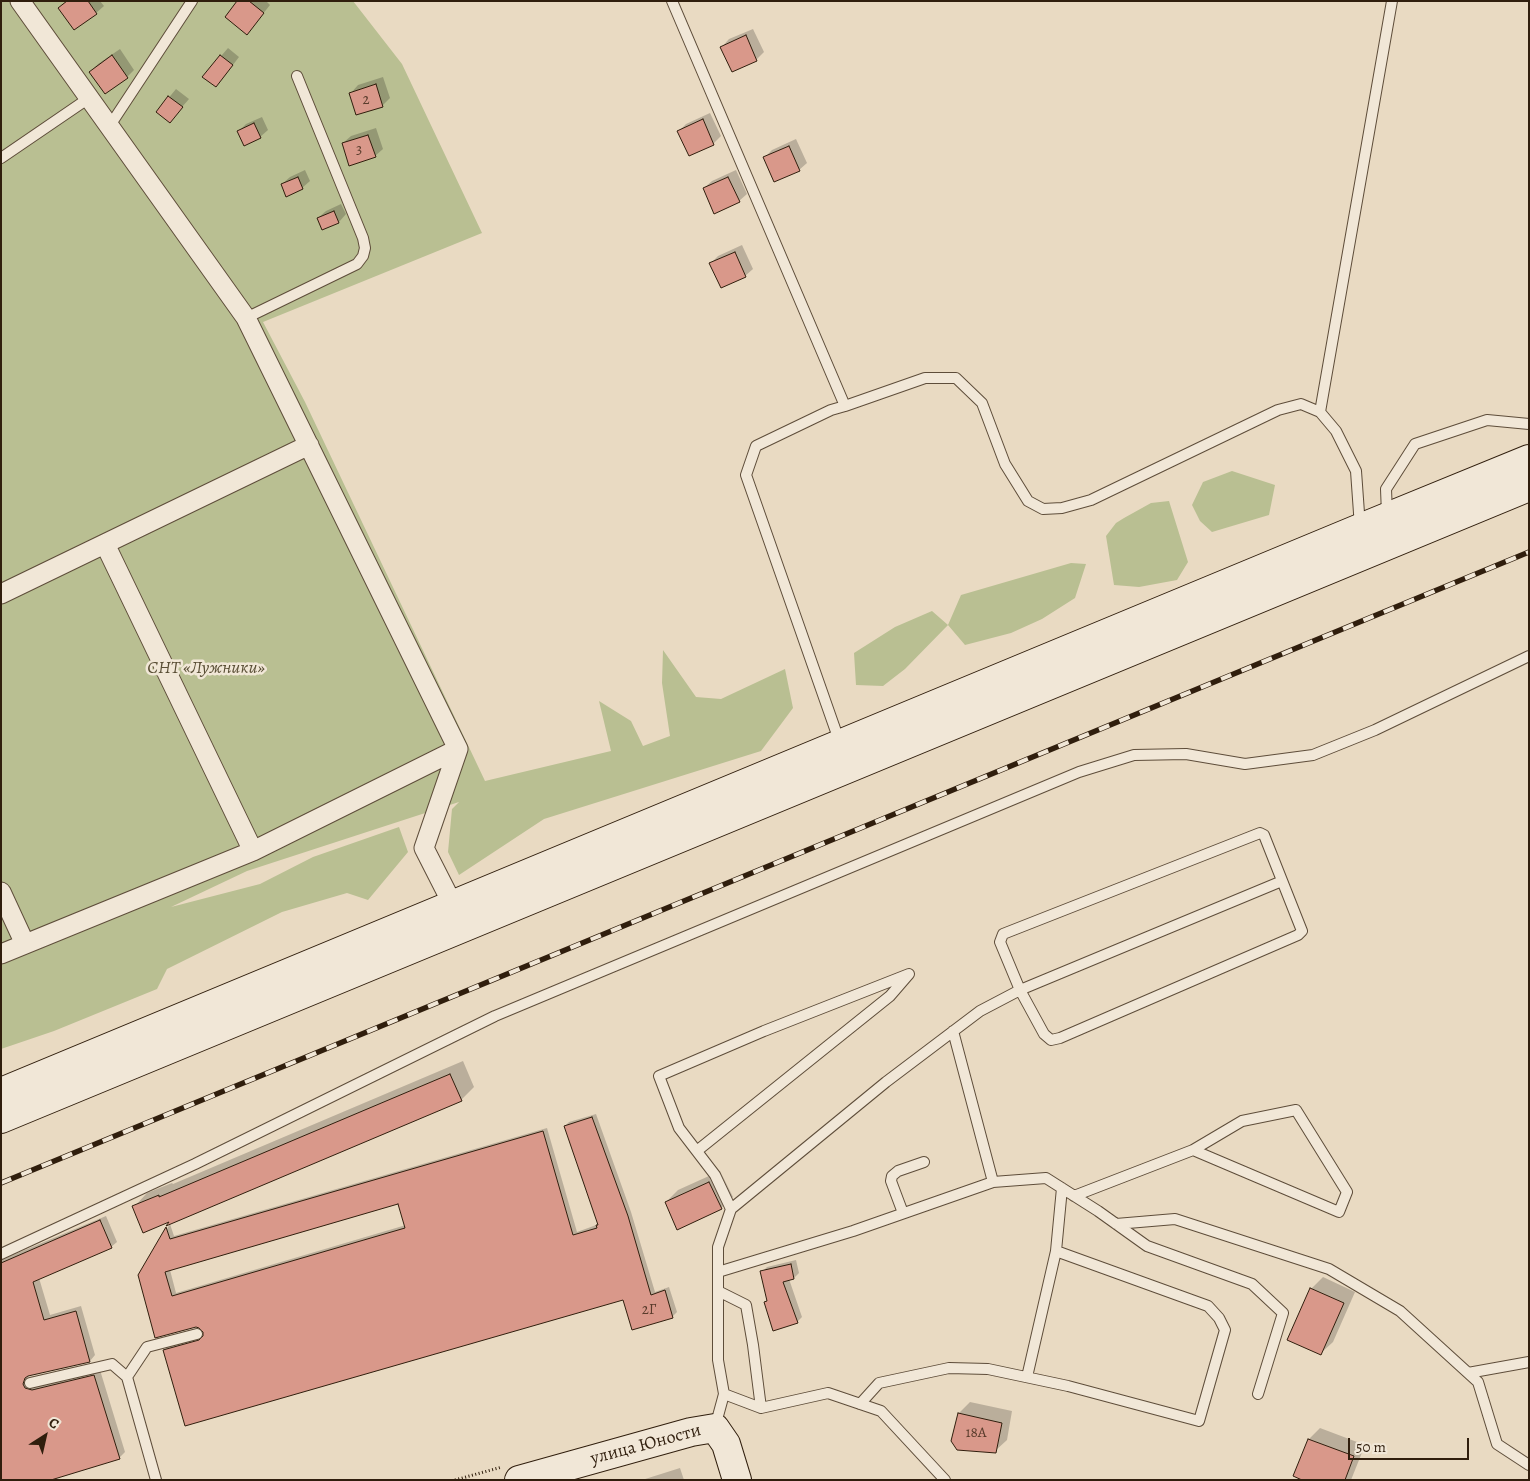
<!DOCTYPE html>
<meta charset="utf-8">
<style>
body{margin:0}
#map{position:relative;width:1530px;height:1481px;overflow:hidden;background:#e9dac2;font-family:Alegreya,serif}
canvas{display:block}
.frame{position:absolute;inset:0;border:2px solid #301e0d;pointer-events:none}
.north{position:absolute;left:20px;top:1411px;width:50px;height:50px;-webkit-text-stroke:4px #f1e7d7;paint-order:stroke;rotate:35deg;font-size:14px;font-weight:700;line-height:20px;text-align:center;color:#301e0d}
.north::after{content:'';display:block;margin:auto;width:18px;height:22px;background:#301e0d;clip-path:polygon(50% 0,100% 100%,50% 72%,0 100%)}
.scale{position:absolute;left:1348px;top:1438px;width:121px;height:22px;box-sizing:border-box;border:2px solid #301e0d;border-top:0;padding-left:6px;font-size:15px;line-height:18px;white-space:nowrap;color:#301e0d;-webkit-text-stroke:4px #f1e7d7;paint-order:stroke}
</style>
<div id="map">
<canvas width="1530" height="1481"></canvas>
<div class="frame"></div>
<div class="north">С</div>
<div class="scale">50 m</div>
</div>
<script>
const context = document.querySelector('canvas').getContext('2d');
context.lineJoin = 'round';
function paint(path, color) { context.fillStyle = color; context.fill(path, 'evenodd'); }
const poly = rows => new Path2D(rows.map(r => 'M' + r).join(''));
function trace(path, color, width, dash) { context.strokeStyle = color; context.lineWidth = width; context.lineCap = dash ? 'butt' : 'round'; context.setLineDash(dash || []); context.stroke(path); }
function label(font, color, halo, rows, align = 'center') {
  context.font = font + ' Alegreya,serif'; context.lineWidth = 5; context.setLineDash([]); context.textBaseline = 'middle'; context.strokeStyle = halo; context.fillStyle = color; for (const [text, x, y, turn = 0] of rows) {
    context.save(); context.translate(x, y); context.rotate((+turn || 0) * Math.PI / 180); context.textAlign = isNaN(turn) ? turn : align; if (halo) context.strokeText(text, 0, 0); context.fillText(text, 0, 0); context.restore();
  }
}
const green = poly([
 [1,1,353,1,402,64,482,233,263,322,305,402,485,781,611,751,599,701,631,721,643,746,670,736,662,683,663,650,696,697,721,699,785,669,793,708,761,751,544,819,459,875,448,852,452,809,459,802,247,871,171,907,260,884,313,857,399,827,408,852,368,900,347,893,282,912,167,969,157,989,54,1031,1,1049],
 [1232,471,1275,485,1269,515,1212,532,1200,521,1192,505,1203,482],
 [1169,501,1188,562,1177,580,1139,587,1114,585,1106,536,1116,523,1124,518,1151,503],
 [1071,563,1086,564,1075,598,1042,619,1011,633,965,645,948,625,905,669,883,686,856,685,854,653,895,627,932,611,948,625,961,595]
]);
const shadow = poly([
 [66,1,100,1,104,6,96,13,60,8],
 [239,1,266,1,270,5,254,25],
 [753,29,764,52,756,60,722,47,729,39],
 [228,48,239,57,223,78,204,76],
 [120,49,134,70,127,77,90,72,98,64],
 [383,77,390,98,382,106,351,93,358,85],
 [176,89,189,99,170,121,157,112],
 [710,113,721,136,713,144,679,131,686,124],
 [262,117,268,130,260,137,239,131,246,124],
 [376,128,383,149,375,156,343,143,351,136],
 [796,139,807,163,799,170,765,157,772,150],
 [305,170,310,181,302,188,282,184,290,177],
 [736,170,747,194,739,201,704,188,712,181],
 [341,204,346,214,339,222,318,218,326,211],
 [742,245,753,269,745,276,711,263,718,256],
 [463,1061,474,1087,461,1100,172,1219,134,1207,147,1193,172,1183,173,1184],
 [596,1114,631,1212,655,1292,669,1287,677,1312,673,1316,633,1328,624,1298,164,1350,168,1346,205,1337,205,1331,139,1275,170,1224,174,1236,547,1128,577,1232,599,1224,565,1126,569,1122],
 [399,1203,406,1225,176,1293,170,1270],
 [720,1171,733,1197,721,1208,666,1202,678,1190],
 [106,1216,117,1242,111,1247,39,1278,50,1315,81,1306,95,1355,90,1361,29,1375,28,1378,31,1383,100,1370,125,1452,119,1458,1,1480,1,1260],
 [796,1260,799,1273,794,1278,789,1279,802,1317,797,1322,765,1302,768,1299,762,1272,767,1267],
 [1323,1277,1355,1292,1333,1342,1321,1353,1311,1289],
 [970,1402,1012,1411,1007,1440,995,1451,959,1413],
 [1320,1428,1365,1445,1351,1480,1306,1480,1309,1439],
 [680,1468,684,1480,642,1480]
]);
const building = poly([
 [67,1,88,1,97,14,74,30,58,8,67,1],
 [237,1,249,1,264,13,247,35,225,17,237,1],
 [746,35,757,61,732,72,720,47,746,35],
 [112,55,128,78,105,94,89,72,112,55],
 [220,55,233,65,216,87,202,77,220,55],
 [376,84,383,107,356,115,349,93,376,84],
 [168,96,183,107,170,123,156,112,168,96],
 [703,119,714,145,689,156,677,131,703,119],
 [254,123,261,138,244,146,237,131,254,123],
 [368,135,376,157,349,166,342,143,368,135],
 [789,146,800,171,774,182,763,157,789,146],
 [298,177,303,189,286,197,281,184,298,177],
 [728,177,740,202,714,214,703,188,728,177],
 [334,211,339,223,322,230,317,218,334,211],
 [735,252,746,277,721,288,709,263,735,252],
 [450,1074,462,1101,166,1226,169,1222,143,1233,132,1206,159,1195,159,1197,450,1074],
 [592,1117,628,1216,651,1295,665,1290,673,1318,632,1330,623,1300,185,1426,163,1350,199,1340,203,1336,203,1332,199,1328,196,1327,155,1338,138,1275,166,1227,170,1239,543,1131,573,1235,597,1228,596,1225,598,1225,564,1126,592,1117],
 [398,1204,405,1228,172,1296,165,1272,398,1204],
 [709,1182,722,1209,677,1230,665,1202,709,1182],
 [100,1220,112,1248,33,1282,44,1320,76,1311,90,1362,28,1376,25,1378,23,1384,25,1388,32,1390,94,1375,120,1459,51,1480,1,1480,1,1263,100,1220],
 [791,1264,794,1279,783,1282,798,1323,773,1331,764,1302,767,1301,760,1271,791,1264],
 [1310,1288,1344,1303,1321,1355,1287,1340,1310,1288],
 [958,1413,1002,1423,996,1453,957,1450,951,1441,958,1413],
 [1308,1439,1354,1456,1345,1480,1302,1480,1293,1476,1308,1439]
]);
const path = poly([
 [455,1480,502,1467]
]);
const lane = poly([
 [672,1,845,406,831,410,756,446,746,475,840,743],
 [109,127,192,1],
 [1,158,89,98],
 [246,318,357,264,363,256,365,248,363,238,297,76],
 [845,406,925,378,956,378,982,403,1005,464,1028,501,1043,509,1062,508,1091,500,1278,410,1301,404,1320,412,1336,431,1356,471,1360,527],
 [1320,412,1392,1],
 [1387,514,1386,489,1415,444,1487,420,1529,424],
 [953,1031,993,1182],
 [698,1150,890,996,909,974,764,1031,659,1076,679,1128,715,1175,731,1209],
 [1074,1196,1193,1150,1339,1212,1347,1192,1296,1110,1242,1121,1193,1150],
 [903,1213,891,1181,892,1176,898,1171,924,1162],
 [1116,1224,1175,1219,1329,1269,1400,1311,1478,1382,1497,1444,1529,1465],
 [1056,1251,1062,1188],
 [1,1254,195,1164,495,1016,1079,772,1134,755,1186,754,1245,764,1313,755,1375,730,1529,656],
 [718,1272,853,1231,993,1182,1046,1178,1098,1211,1147,1246,1252,1284,1283,1313,1258,1394],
 [718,1291,746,1305,753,1345,761,1408],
 [1468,1373,1529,1362],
 [30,1383,112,1364,127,1377],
 [724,1394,718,1360,718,1247,731,1209,886,1082,980,1011,1020,990,1000,942,1003,934,1260,833,1264,835,1302,931,1298,935,1060,1038,1051,1040,1044,1034,1020,990,1282,881],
 [860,1404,879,1383,949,1368,988,1369,1068,1386,1199,1421,1225,1330,1219,1318,1208,1306,1056,1251,1027,1377],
 [715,1427,724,1394,761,1408,828,1393,881,1411,945,1480],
 [156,1480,127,1377,147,1347,197,1334]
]);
const street = poly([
 [20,1,246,318,458,749,424,848,453,905],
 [105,544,253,851],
 [1,594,309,445],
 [1,892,25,944],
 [1,954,253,851,458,749]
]);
const secondary = poly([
 [1,1092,1360,528,1529,459],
 [1,1119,1529,487],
 [519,1480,691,1432,715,1428,726,1444,737,1480]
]);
const rail = poly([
 [1,1183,1529,552]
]);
const numberNames = [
 ["2",366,100],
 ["3",359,150],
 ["2Г",649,1310],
 ["18А",976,1433]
];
const parkNames = [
 ["СНТ «Лужники»",206,669]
];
const streetNames = [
 ["улица Юности",646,1445,-15]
];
paint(green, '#b9bf92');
paint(shadow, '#0003');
paint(building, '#d9988a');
trace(building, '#301e0d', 1);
trace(lane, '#5e4d3a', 12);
trace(street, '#5e4d3a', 21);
trace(secondary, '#301e0d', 30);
trace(path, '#301e0d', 3, [1, 2.5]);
trace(lane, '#f1e7d7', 10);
trace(street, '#f1e7d7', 19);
trace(secondary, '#f1e7d7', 28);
trace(rail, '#301e0d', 5.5);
trace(rail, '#f1e7d7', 4, [11]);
label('15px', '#5a3c2c', null, numberNames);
label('italic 18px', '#594e35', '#f1e7d7', parkNames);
label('18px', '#301e0d', '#f1e7d7', streetNames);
</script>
